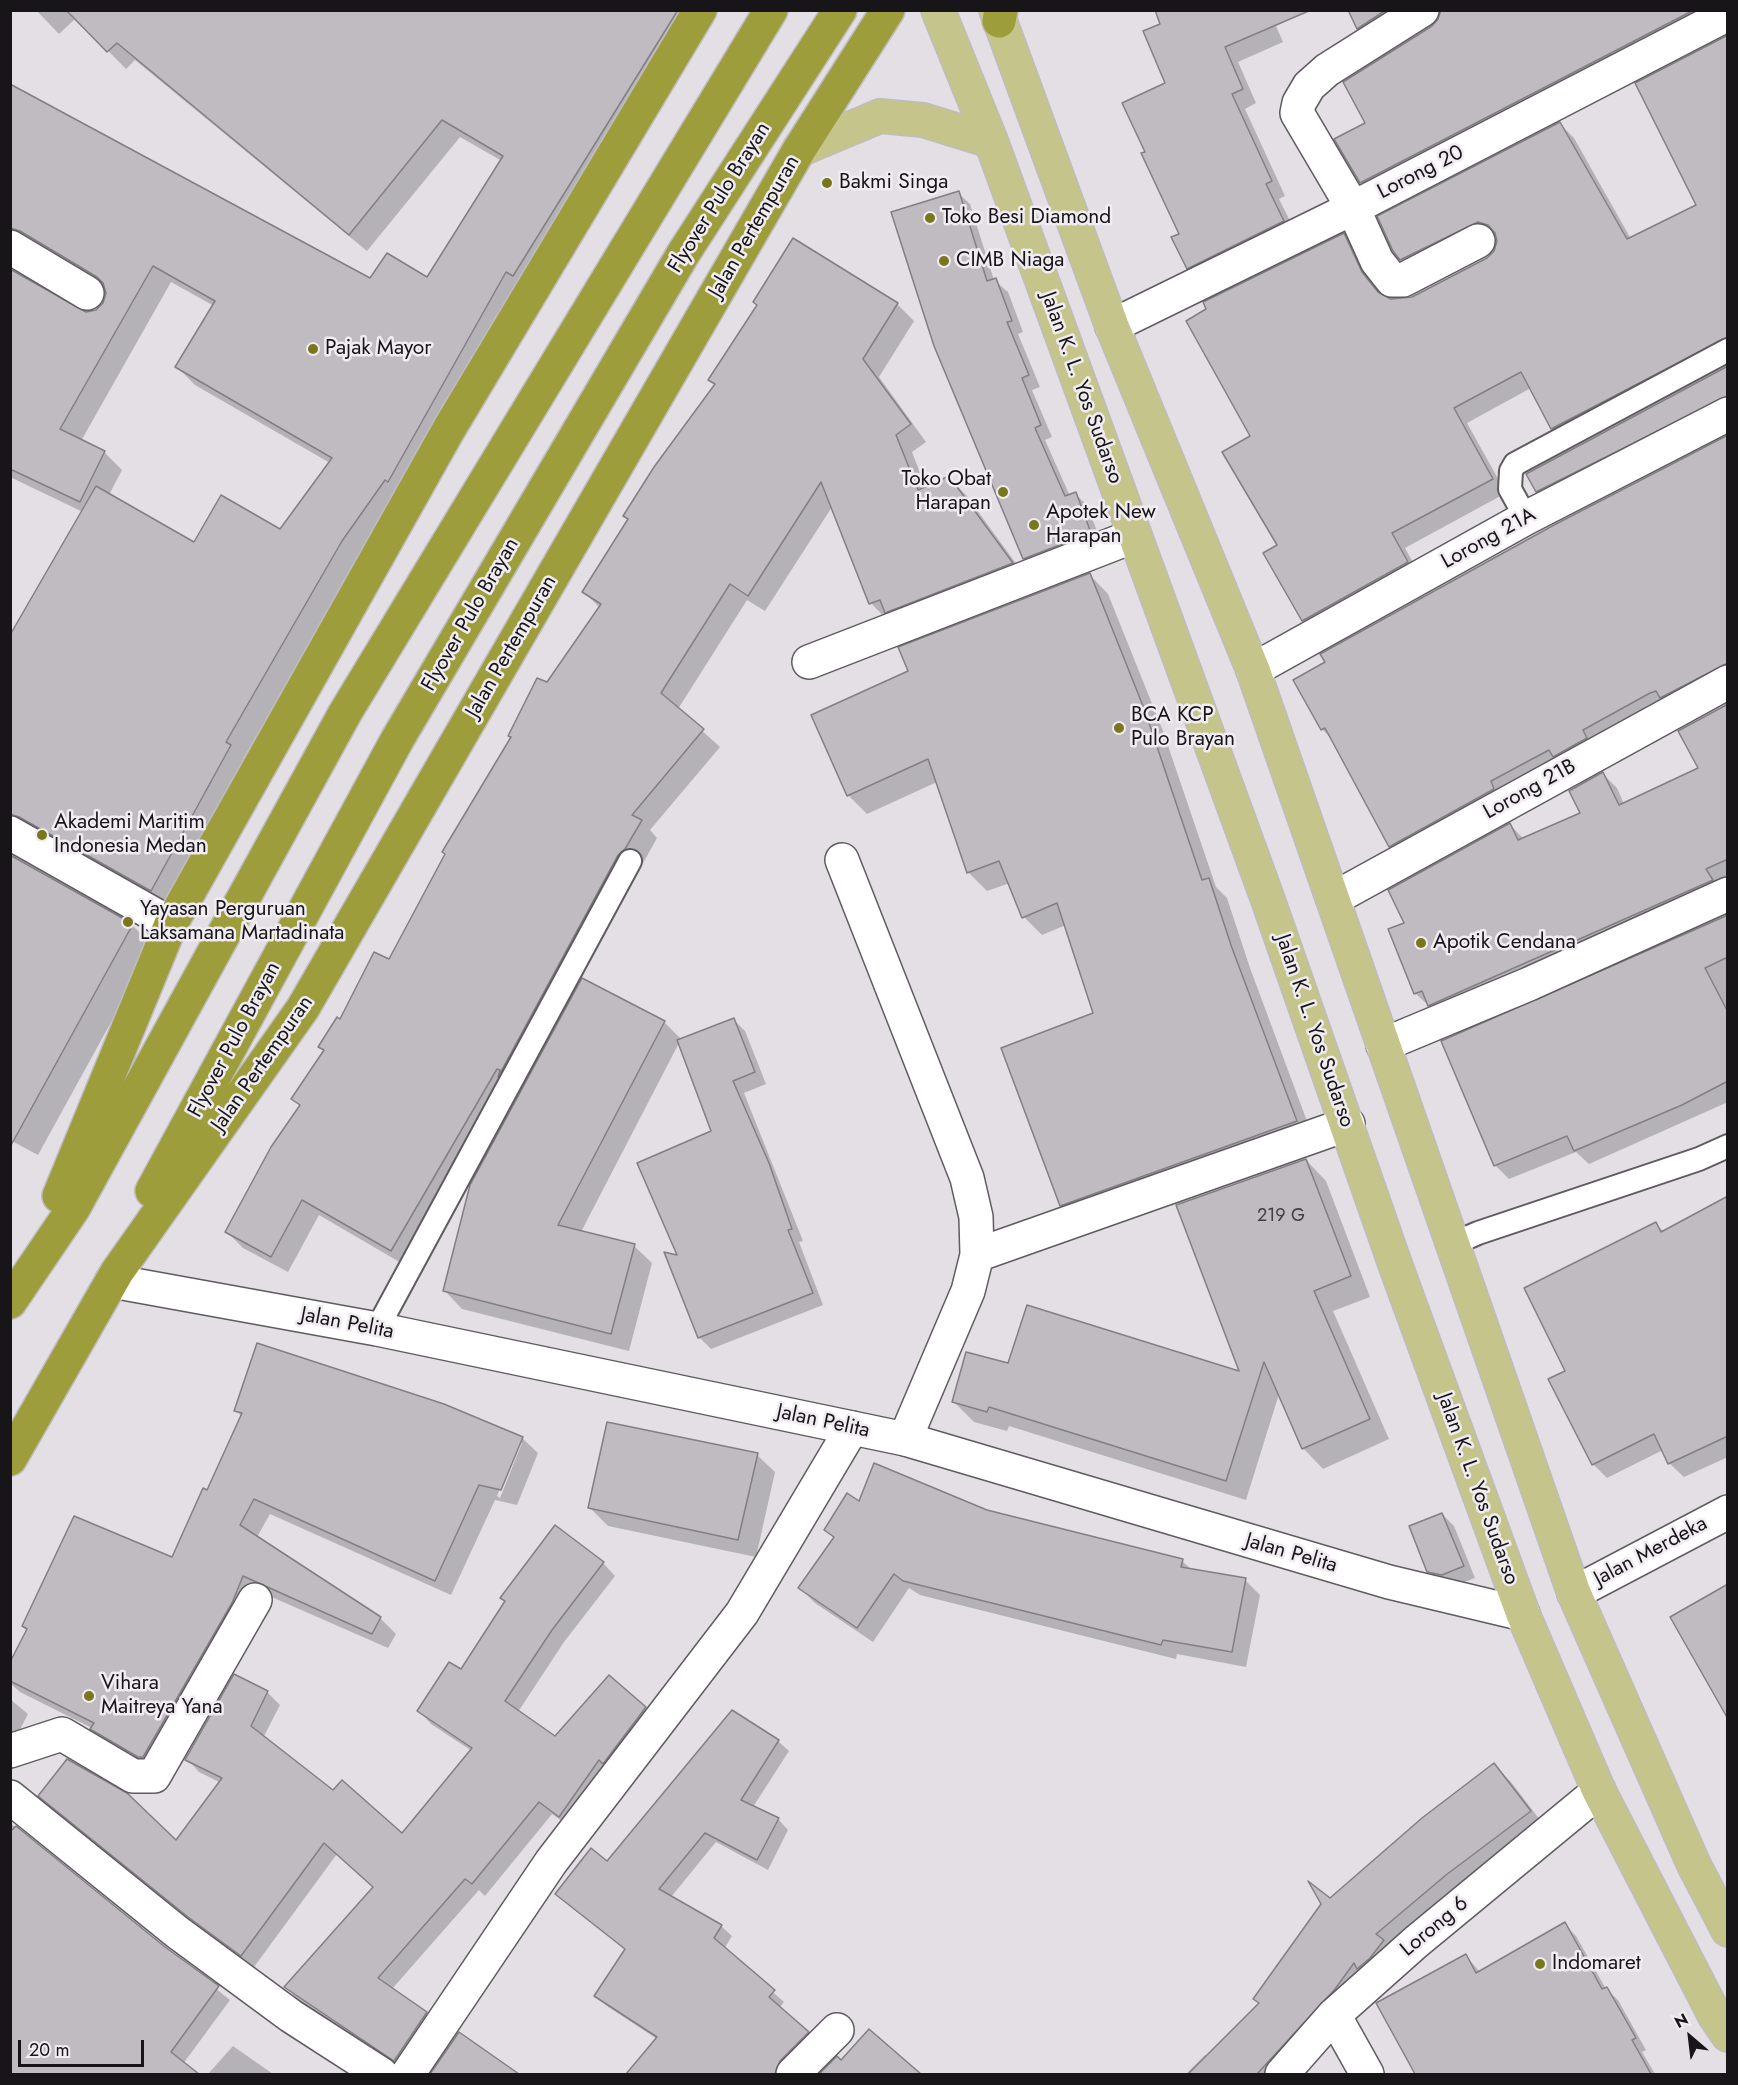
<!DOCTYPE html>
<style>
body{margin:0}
#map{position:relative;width:1738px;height:2085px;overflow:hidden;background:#e3dfe5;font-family:Jost,sans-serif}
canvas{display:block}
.frame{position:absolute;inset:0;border:12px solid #171517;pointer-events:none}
.north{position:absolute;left:1660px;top:2007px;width:60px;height:60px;-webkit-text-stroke:4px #f0ecf2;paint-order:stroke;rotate:332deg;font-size:16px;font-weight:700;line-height:24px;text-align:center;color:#171517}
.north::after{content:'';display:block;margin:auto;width:21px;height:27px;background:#171517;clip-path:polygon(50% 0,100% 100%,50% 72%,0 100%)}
.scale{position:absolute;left:18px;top:2040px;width:126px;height:27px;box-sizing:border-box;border:3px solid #171517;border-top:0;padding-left:8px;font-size:18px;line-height:21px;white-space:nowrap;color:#171517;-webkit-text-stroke:4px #f0ecf2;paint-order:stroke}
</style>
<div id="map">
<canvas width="1738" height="2085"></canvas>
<div class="frame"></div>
<div class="north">N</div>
<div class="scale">20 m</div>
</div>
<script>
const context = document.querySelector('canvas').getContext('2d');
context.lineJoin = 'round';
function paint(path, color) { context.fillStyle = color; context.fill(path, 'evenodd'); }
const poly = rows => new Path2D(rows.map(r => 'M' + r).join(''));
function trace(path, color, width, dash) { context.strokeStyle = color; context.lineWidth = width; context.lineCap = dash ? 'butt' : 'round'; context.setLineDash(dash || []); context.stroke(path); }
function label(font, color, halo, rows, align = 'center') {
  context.font = font + ' Jost,sans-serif'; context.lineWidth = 5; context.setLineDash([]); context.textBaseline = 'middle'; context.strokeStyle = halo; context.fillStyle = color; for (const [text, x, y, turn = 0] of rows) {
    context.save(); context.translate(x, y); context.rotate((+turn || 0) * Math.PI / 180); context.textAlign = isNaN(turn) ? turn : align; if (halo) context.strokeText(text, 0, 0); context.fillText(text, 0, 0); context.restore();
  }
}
const shadow = poly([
 [36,10,695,10,359,559,243,759,248,764,169,908,35,833,17,815,83,512,10,477,10,406,86,313,96,311,104,304,107,293,106,289,30,245,10,257,10,86,370,280,427,279,502,161,460,137,367,251,135,60,126,69,76,18,59,34],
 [171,282,214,306,177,367,195,385,330,463,280,531,194,544,109,495,122,470,104,452,81,441],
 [1269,10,1283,42,1238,62,1256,103,1245,109,1285,196,1279,199,1297,235,1202,282,1188,268,1181,235,1147,152,1167,83],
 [1350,10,1426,10,1372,42,1358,28],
 [1442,10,1722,10,1376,196,1361,182,1368,123,1440,19],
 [1728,38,1728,356,1567,442,1553,428,1531,388,1467,423,1506,493,1405,548,1421,577,1317,635,1303,620,1265,554,1279,546,1252,436,1344,235,1358,249,1374,285,1382,296,1391,300,1412,298,1488,259,1495,251,1498,241,1497,237,1493,236,1484,238,1416,274,1401,259,1560,124,1574,138,1631,239,1698,206],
 [958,193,970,204,994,280,1008,292,1023,332,1018,334,1040,387,1032,390,1052,437,1045,440,1070,496,1075,494,1087,505,1102,544,1036,570,1024,558],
 [793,240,897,304,914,321,879,377,926,442,912,452,926,488,949,478,966,495,1028,580,887,620,871,603,832,507,765,611,747,600,678,709,720,747,650,830,657,838,642,865,635,871,408,1267,319,1215,288,1272,243,1248,226,1231,301,1107,293,1099,325,1051,320,1047,390,961,547,684,600,608,584,592,629,520,625,516,716,385],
 [1728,367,1728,414,1551,505,1537,491],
 [1728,437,1728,685,1404,860,1390,846,1332,739,1322,729],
 [1090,575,1108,594,1163,731,1216,887,1227,898,1250,968,1314,1140,1080,1224,1061,1205,1095,1014,1066,925,1042,935,1024,917,1010,883,987,891,968,872,937,782,867,814,848,795,910,672],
 [1728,705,1728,894,1443,1019,1415,993,1406,924,1510,825,1524,839,1582,813,1603,774,1617,788,1624,804,1700,769],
 [1728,916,1728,1102,1589,1164,1576,1152,1509,1179,1495,1165],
 [132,925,153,946,38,1155,10,1140],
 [734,1020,745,1031,766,1084,744,1093,803,1241,799,1242,823,1305,711,1349,699,1337,679,1257,713,1132,679,1043,581,1232,634,1246,652,1263,629,1351,462,1309,445,1291,664,1022,682,1040],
 [1306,1160,1326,1181,1370,1297,1333,1311,1389,1439,1323,1469,1303,1448,1279,1394,1246,1500,1009,1426,1007,1431,974,1422,954,1402,1009,1365,1242,1373],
 [1728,1198,1728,1457,1684,1477,1669,1463,1663,1450,1607,1478,1593,1464,1567,1372,1655,1223,1664,1232],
 [236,1410,522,1438,538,1453,517,1505,495,1500,451,1595,270,1514,257,1537,380,1618,396,1634,388,1648,258,1591,159,1772,107,1744,92,1728,20,1692,10,1683,10,1665,28,1631,24,1626,172,1559,208,1492,242,1417],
 [519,1443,522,1443,500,1498,497,1496],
 [757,1455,775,1472,756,1557,608,1526,590,1508],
 [860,1503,987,1512,1182,1561,1192,1570,1245,1580,1260,1595,1246,1667,1177,1654,1176,1659,920,1595,909,1588,873,1642,815,1603,800,1588,835,1539,826,1530],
 [1442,1514,1454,1526,1475,1578,1454,1586,1441,1583,1428,1571],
 [603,1563,615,1576,564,1642,518,1712,555,1738,609,1677,658,1721,572,1828,552,1814,485,1896,479,1890,392,1989,426,2013,439,2025,407,2073,298,2000,286,1987,375,1888,337,1854,254,1967,203,1929,40,1796,176,1842,221,1783,199,1772,187,1759,235,1676,267,1692,280,1705,263,1738,333,1792,402,1836,472,1751,431,1724,419,1711,461,1671],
 [10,1699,28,1714,10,1749],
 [732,1712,778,1741,789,1751,753,1807,778,1819,788,1830,768,1870,716,1842,671,1897,721,1926,732,1936,724,1949,784,2002,779,2008,818,2043,789,2074,628,2074,657,2039,607,2006,596,1996,626,1950,557,1894,607,1863],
 [1494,1765,1511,1782,1547,1829,1288,2074,1186,2074,1205,2055,1207,2057,1260,2004,1330,1900],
 [10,1823,230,2000,183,2064,196,2074,146,2074,83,2030,55,2065,66,2074,10,2074],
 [1564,1924,1576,1936,1606,1989,1618,2000,1646,2050,1642,2052,1655,2074,1416,2074,1378,2004,1466,1956,1480,1972],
 [869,2031,919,2074,821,2074,837,2059,842,2062],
 [460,2034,519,2074,440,2074,435,2070],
 [233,2046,273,2074,208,2074]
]);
const building = poly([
 [66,10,678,10,513,276,506,272,388,482,385,480,342,541,226,742,231,745,151,891,19,817,10,814,10,635,96,486,194,542,221,495,280,529,332,458,175,367,215,301,153,266,60,429,105,451,80,502,10,469,10,269,86,312,96,310,103,303,106,293,103,283,97,277,20,231,10,228,10,84,370,278,387,253,427,277,503,156,442,120,349,235,117,43,107,52,66,10],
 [1155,10,1311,10,1225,47,1243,89,1232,94,1272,181,1266,184,1284,221,1187,269,1171,237,1179,234,1141,153,1145,152,1122,103,1165,83,1143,31,1160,24,1155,10],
 [1348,10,1386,10,1357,29,1348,10],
 [1441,10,1694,10,1360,183,1334,139,1365,123,1343,82,1432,26,1438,19,1441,10],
 [1728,35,1728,337,1551,429,1521,372,1454,408,1493,479,1392,533,1408,562,1302,621,1263,553,1277,545,1222,452,1250,436,1186,321,1206,309,1203,302,1344,233,1362,272,1378,292,1391,299,1412,297,1487,258,1494,251,1497,241,1495,233,1488,225,1478,222,1400,260,1393,251,1377,216,1560,122,1627,239,1696,205,1635,83,1728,35],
 [959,191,987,281,996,278,1012,321,1007,322,1029,375,1022,378,1041,425,1035,428,1065,496,1076,492,1091,533,1023,559,934,346,891,212,959,191],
 [793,238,898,303,863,359,911,424,896,435,918,490,949,476,1013,563,885,613,880,600,869,604,821,482,748,596,730,584,661,693,704,729,632,815,642,820,625,849,618,855,498,1077,500,1070,497,1069,391,1251,302,1200,271,1257,225,1232,271,1147,300,1105,291,1099,324,1050,318,1047,337,1017,340,1019,374,952,389,959,445,854,442,852,511,737,508,736,537,678,547,682,601,604,582,592,628,519,623,516,654,467,715,384,708,380,757,305,753,302,793,238],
 [1728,366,1728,396,1536,492,1526,474,1728,366],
 [1728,435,1728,663,1660,698,1656,691,1650,693,1583,730,1587,738,1553,757,1549,750,1491,781,1494,789,1389,847,1325,728,1321,730,1293,680,1325,662,1320,654,1554,525,1728,435],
 [1090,573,1145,711,1202,880,1209,878,1232,948,1297,1121,1060,1206,1001,1048,1093,1013,1057,903,1022,918,999,861,967,873,928,759,847,796,811,715,908,671,898,647,1090,573],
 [1728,704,1728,859,1706,869,1713,880,1428,1006,1422,991,1414,994,1388,929,1404,923,1388,890,1510,823,1518,840,1580,813,1569,791,1603,772,1619,805,1698,768,1678,731,1728,704],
 [10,855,133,924,10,1147,10,855],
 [1728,915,1728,957,1705,968,1728,1012,1728,1081,1682,1105,1574,1151,1567,1136,1494,1166,1441,1041,1728,915],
 [582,978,665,1021,558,1225,635,1244,611,1334,443,1291,470,1185,582,978],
 [734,1018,755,1072,733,1081,769,1163,792,1229,788,1230,813,1293,698,1338,664,1252,677,1255,637,1163,711,1131,677,1040,734,1018],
 [1306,1159,1351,1276,1314,1291,1370,1419,1302,1449,1264,1362,1226,1481,989,1407,987,1412,952,1402,966,1352,1008,1363,1027,1305,1239,1371,1176,1205,1306,1159],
 [1728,1196,1728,1436,1668,1464,1654,1434,1592,1465,1548,1379,1565,1371,1524,1288,1656,1222,1661,1232,1728,1196],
 [257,1343,444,1404,523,1437,501,1490,479,1485,435,1581,254,1499,240,1525,381,1617,372,1634,243,1576,232,1603,143,1757,138,1757,90,1729,94,1723,10,1681,10,1662,27,1629,22,1626,74,1516,172,1557,203,1488,207,1490,242,1413,234,1411,257,1343],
 [607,1422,758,1453,738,1540,588,1508,607,1422],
 [874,1463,987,1510,1183,1559,1181,1567,1246,1578,1232,1652,1163,1640,1161,1645,903,1581,894,1574,857,1628,798,1588,834,1537,824,1530,847,1493,859,1501,874,1463],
 [1442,1513,1464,1566,1442,1575,1427,1572,1409,1526,1442,1513],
 [555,1525,604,1562,552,1630,505,1701,555,1736,609,1675,646,1707,603,1764,599,1760,559,1817,539,1802,472,1884,465,1879,378,1978,427,2012,394,2061,284,1987,373,1887,324,1843,241,1956,188,1917,38,1796,67,1759,127,1793,176,1840,222,1778,185,1760,234,1674,268,1691,251,1726,333,1790,342,1780,402,1833,472,1748,417,1711,449,1662,461,1669,505,1601,500,1598,555,1525],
 [1728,1584,1728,1719,1670,1617,1728,1584],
 [732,1710,779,1740,741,1800,779,1818,757,1860,705,1833,659,1889,722,1925,714,1938,775,1990,769,1997,809,2032,780,2061,775,2074,626,2074,657,2037,594,1996,625,1949,555,1894,591,1848,607,1861,732,1710],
 [1494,1763,1531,1811,1446,1875,1376,1934,1384,1940,1370,1958,1357,1969,1354,1963,1335,1989,1257,2074,1188,2074,1259,2003,1253,1999,1321,1904,1308,1881,1330,1898,1422,1818,1494,1763],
 [16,1826,165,1947,219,1986,171,2052,199,2074,10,2074,10,1832,16,1826],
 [1565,1922,1602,1989,1607,1987,1636,2038,1632,2040,1651,2074,1415,2074,1376,2003,1466,1954,1476,1973,1565,1922],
 [869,2029,921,2074,819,2074,837,2056,841,2060,869,2029],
 [459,2032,519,2074,430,2074,459,2032]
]);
const lane = poly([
 [1526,518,1510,489,1511,471,1515,464,1728,350],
 [1453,1244,1478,1233,1699,1159,1728,1146],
 [377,1329,630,861]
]);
const street = poly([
 [1422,10,1327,70,1309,86,1299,103,1297,113,1353,208,1377,261,1392,280,1403,280,1478,241],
 [10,247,87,293],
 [1112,326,1353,208,1728,14],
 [809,662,1134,536],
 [1253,670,1526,518,1728,414],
 [10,833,171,924],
 [842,860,967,1178,976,1217,977,1255,968,1291,905,1439],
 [1333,899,1728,682],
 [1383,1045,1529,984,1728,894],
 [977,1255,1348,1124],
 [10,1751,62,1734,133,1776,154,1776,255,1600],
 [10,1797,177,1932,291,2016,381,2074],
 [1334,2015,1367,2074],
 [408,2074,551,1862,742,1613,852,1428],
 [793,2074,837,2030],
 [1282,2074,1334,2015,1416,1942,1599,1791]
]);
const secondary = poly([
 [112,1281,377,1329,905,1439,1389,1582,1523,1614],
 [1574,1593,1728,1512]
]);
const primary = poly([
 [938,10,991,141,1268,900,1395,1264,1523,1614,1599,1791,1715,2016,1728,2035],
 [996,10,1112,326,1253,670,1574,1593,1694,1865,1728,1930],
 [799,150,880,116,923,120,991,141]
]);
const highway = poly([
 [999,21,1001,10],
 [152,1191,397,740,683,254,840,10],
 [59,1196,171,924,449,429,700,10],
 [10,1302,73,1209,345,713,771,10],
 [10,1459,117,1272,303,1008,799,150,888,10]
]);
const markers = [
 [827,183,6,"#78771d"],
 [930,218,6,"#78771d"],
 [944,261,6,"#78771d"],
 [313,349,6,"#78771d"],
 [1003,492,6,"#78771d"],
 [1034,525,6,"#78771d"],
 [1119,728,6,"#78771d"],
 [42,835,6,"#78771d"],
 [128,922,6,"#78771d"],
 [1421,943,6,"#78771d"],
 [89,1696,6,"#78771d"],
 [1540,1964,6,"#78771d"]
];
const numberNames = [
 ["219 G",1281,1217]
];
const streetNames = [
 ["Lorong 20",1421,173,-27],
 ["Flyover Pulo Brayan",720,198,-58],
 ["Jalan Pertempuran",755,227,-60],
 ["Jalan K. L. Yos Sudarso",1081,388,70],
 ["Lorong 21A",1489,539,-29],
 ["Flyover Pulo Brayan",471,615,-60],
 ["Jalan Pertempuran",512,647,-60],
 ["Lorong 21B",1530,790,-29],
 ["Jalan K. L. Yos Sudarso",1314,1031,71],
 ["Flyover Pulo Brayan",235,1040,-62],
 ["Jalan Pertempuran",263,1064,-55],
 ["Jalan Pelita",347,1324,11],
 ["Jalan Pelita",823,1422,12],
 ["Jalan K. L. Yos Sudarso",1477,1489,70],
 ["Jalan Merdeka",1651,1552,-28],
 ["Jalan Pelita",1291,1554,16],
 ["Lorong 6",1435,1927,-40]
];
const poiNames = [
 ["Bakmi Singa",839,183],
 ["Toko Besi Diamond",942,218],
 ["CIMB Niaga",956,261],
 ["Pajak Mayor",325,349],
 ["Toko Obat",991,480,"right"],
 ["Harapan",991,504,"right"],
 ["Apotek New",1046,513],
 ["Harapan",1046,537],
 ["BCA KCP",1131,716],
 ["Pulo Brayan",1131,740],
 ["Akademi Maritim",54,823],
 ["Indonesia Medan",54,847],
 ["Yayasan Perguruan",140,910],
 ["Laksamana Martadinata",140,934],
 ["Apotik Cendana",1433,943],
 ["Vihara",101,1684],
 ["Maitreya Yana",101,1708],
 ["Indomaret",1552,1964]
];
paint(shadow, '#0003');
paint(building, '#c0bbc1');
trace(building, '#827e84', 1.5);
trace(lane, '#5f5b60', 26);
trace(street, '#5f5b60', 36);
trace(secondary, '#5f5b60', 36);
trace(primary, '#bebdbe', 36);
trace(highway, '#bebdbe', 36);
trace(lane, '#fff', 22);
trace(street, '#fff', 33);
trace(secondary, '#fff', 33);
trace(primary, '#c5c48a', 33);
trace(highway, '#9e9d3c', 33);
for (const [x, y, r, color] of markers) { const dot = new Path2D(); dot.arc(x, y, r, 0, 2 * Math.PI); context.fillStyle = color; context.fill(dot); trace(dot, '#f0ecf2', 2); }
label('18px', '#413e42', null, numberNames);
label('21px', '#171517', '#f0ecf2', streetNames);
label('21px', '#171517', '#f0ecf2', poiNames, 'left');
</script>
